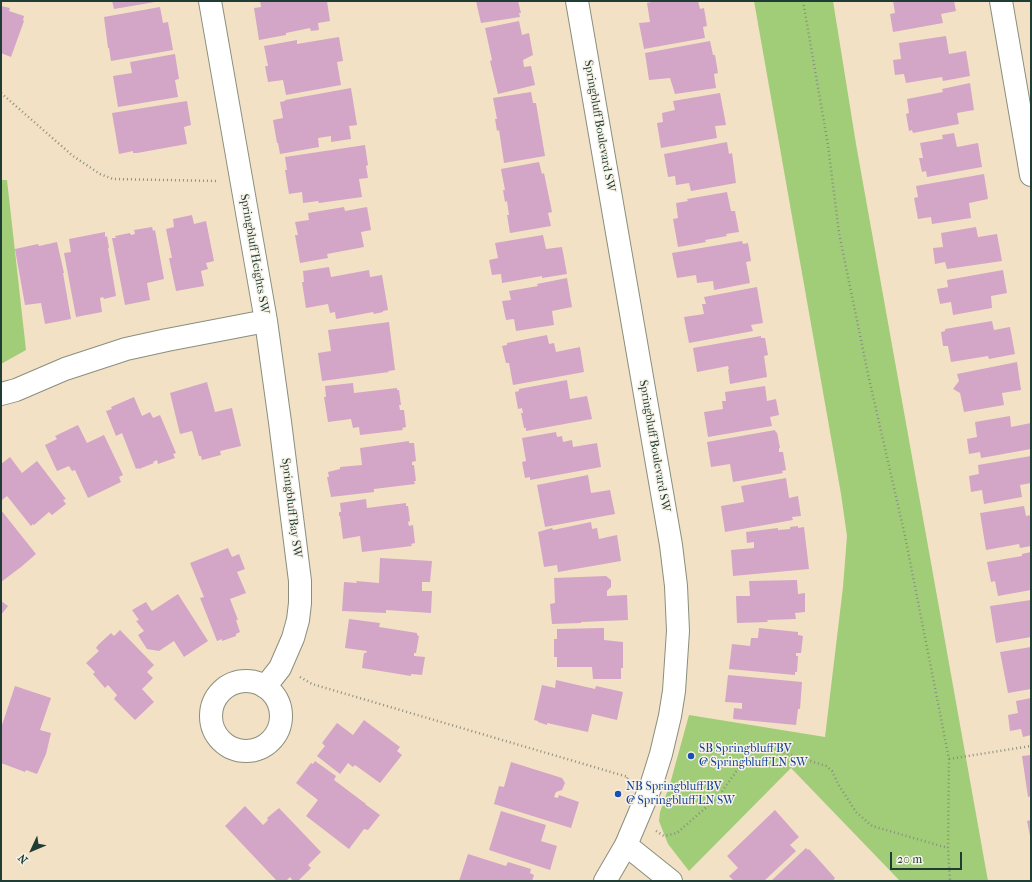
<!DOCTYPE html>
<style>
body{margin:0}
#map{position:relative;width:1032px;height:882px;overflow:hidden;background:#f3e1c6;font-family:"IM FELL French Canon",serif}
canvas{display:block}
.frame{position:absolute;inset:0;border:2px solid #1f3d34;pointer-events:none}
.north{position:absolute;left:12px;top:830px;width:40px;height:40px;-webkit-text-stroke:3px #f7f3e8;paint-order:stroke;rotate:226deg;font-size:11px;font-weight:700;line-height:16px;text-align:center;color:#1f3d34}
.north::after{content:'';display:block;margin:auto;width:14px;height:18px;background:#1f3d34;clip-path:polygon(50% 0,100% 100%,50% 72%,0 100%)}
.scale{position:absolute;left:890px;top:852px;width:72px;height:18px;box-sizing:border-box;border:2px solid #1f3d34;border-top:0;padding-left:5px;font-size:12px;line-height:14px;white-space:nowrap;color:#1f3d34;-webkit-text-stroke:3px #f7f3e8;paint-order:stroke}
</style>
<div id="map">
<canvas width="1032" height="882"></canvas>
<div class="frame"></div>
<div class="north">N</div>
<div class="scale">20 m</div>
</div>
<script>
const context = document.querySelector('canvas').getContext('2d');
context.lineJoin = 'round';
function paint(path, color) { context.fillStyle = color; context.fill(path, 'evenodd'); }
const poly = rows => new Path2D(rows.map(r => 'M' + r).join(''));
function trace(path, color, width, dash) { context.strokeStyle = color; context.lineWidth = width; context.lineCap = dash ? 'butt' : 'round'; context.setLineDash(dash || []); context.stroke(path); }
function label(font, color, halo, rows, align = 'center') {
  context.font = font + ' "IM FELL French Canon",serif'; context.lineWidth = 3; context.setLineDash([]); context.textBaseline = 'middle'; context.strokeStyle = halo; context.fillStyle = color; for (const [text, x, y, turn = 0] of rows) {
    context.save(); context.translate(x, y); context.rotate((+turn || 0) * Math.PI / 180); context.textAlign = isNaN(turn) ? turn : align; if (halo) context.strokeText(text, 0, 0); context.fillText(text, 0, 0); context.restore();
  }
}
const green = poly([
 [754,1,833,1,856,144,988,881,900,881,791,768,689,871,668,844,659,821,660,812,670,784,689,715,825,737,843,587,847,536,841,494],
 [1,180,7,180,26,350,1,364]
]);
const building = poly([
 [112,1,154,1,155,2,114,9],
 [260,1,327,1,330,21,318,23,319,30,311,31,310,28,286,33,286,35,259,40,254,8,261,7],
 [476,1,518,1,521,13,519,13,520,17,481,23],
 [655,1,698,1,700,9,704,8,707,26,703,27,705,38,644,49,639,23,650,22,647,3],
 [893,1,954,1,956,11,941,14,943,23,893,32,890,14,895,13],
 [1,6,10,8,9,11,24,16,23,20,24,21,11,57,1,53],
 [160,7,163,23,168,22,173,50,111,61,109,48,108,48,104,17],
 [519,21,522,35,529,33,533,55,523,60,524,67,531,66,535,85,498,94,490,61,492,60,485,28],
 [946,36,949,54,966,51,970,76,943,81,942,77,906,83,904,74,895,75,893,60,901,59,899,43],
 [339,37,343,61,337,62,341,85,286,95,283,80,268,82,265,66,268,66,264,46,297,40,297,44],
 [710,41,713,55,715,55,718,73,714,74,716,88,675,94,670,78,649,80,645,53],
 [175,54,179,79,175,80,178,97,118,107,113,76,132,73,130,62],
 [970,83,974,110,957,113,959,124,913,133,912,130,909,131,906,114,909,113,907,99,943,92,942,89],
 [351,88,357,125,349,126,351,139,331,142,331,136,318,138,319,147,280,154,278,143,277,143,273,120,283,118,280,102,285,101,285,100],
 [531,92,533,103,536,103,545,156,504,163,499,130,497,131,495,119,497,119,493,98],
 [720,93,726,125,715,126,717,138,661,148,657,123,663,122,662,113,675,110,673,101],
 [187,101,191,125,184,127,187,144,137,153,133,153,133,151,119,154,112,113],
 [954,133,957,147,978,143,982,167,927,177,926,171,922,172,919,158,923,158,920,143,943,139,942,135],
 [727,142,729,154,732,153,736,183,691,191,689,183,676,185,675,176,668,177,664,154],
 [365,145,368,165,366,166,368,178,359,179,362,197,319,203,318,201,303,203,302,192,289,194,285,170,287,170,285,157],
 [539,162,542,174,544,173,552,212,548,213,551,226,510,233,507,215,509,215,507,201,505,202,503,190,505,190,501,169],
 [984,174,988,199,969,203,971,218,932,224,931,217,918,219,914,198,918,197,916,186],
 [727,192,731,211,735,211,739,232,726,234,727,236,705,240,706,242,678,247,673,219,678,218,676,203,688,201,687,199],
 [344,207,345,211,367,207,371,230,361,232,364,247,327,254,328,258,300,263,295,235,298,235,295,222,309,220,308,213],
 [192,215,194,224,206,221,214,261,206,263,208,269,201,271,204,286,176,291,169,258,172,258,166,229,174,227,173,219],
 [152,227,153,231,155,230,164,279,147,283,150,300,125,305,112,238,116,238,115,236,130,233,131,235,135,234,134,230],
 [976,227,978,237,997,234,1002,261,947,269,945,262,935,264,933,248,943,247,941,233],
 [105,232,105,237,107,236,109,248,108,248,116,296,104,299,103,297,100,298,102,312,76,317,64,253,71,252,69,239],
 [543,235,546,249,562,247,567,274,542,278,542,276,502,283,501,274,492,275,489,260,498,258,495,243],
 [742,241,743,244,748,243,751,261,746,262,750,283,714,290,713,281,697,283,696,275,677,278,672,253],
 [57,242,64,273,63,273,71,319,45,324,41,303,25,305,15,249,38,244,39,246],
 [329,267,331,277,369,270,370,277,382,275,388,310,383,311,383,312,374,314,373,312,336,319,335,312,330,313,328,304,306,308,302,282,304,282,303,271],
 [1003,270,1007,293,991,296,992,308,953,315,951,302,940,304,937,289,948,287,947,280],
 [567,278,572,307,552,311,554,325,516,331,514,319,506,320,502,301,511,300,509,291,538,286,537,284],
 [757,287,763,323,751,325,753,331,689,343,684,317,704,314,702,304,706,304,704,297],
 [992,321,994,330,1010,327,1015,354,989,359,988,356,951,362,948,346,943,346,941,332,945,331,945,329],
 [389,322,395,370,388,371,389,372,322,381,318,353,331,351,328,330],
 [547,335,549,344,554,343,556,352,580,347,584,372,513,385,509,363,506,363,502,346,507,345,507,343],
 [761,336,761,338,765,338,768,355,764,356,767,377,730,384,728,369,729,369,728,366,697,372,693,348],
 [1017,362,1021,390,1002,393,1004,405,964,412,960,393,953,389,959,381,957,374],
 [567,380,570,399,587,396,592,419,526,431,526,428,524,428,521,413,523,413,522,408,518,409,515,392,519,391,519,389],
 [207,382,215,412,232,408,241,446,220,451,221,455,202,460,201,456,199,456,192,431,180,434,170,393],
 [353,383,354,393,397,388,397,390,399,390,401,405,399,405,400,410,404,410,406,427,402,428,403,430,360,435,359,427,353,428,351,419,328,422,324,397,326,397,325,386],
 [765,386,767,401,776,399,779,415,770,417,772,426,708,437,704,412,723,409,722,401,726,401,725,392],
 [134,397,142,416,150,412,153,418,160,415,176,453,173,454,175,458,158,464,157,460,153,462,154,463,139,469,138,468,136,469,122,433,116,436,106,411,112,409,111,407],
 [1010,416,1011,427,1031,423,1031,449,981,458,980,452,969,454,967,439,977,437,975,422],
 [78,425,87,443,104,435,123,475,119,477,121,482,88,498,75,470,72,471,69,466,57,471,45,445,57,439,55,436],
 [775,430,776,433,777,432,780,448,779,448,779,452,783,452,786,470,782,471,783,473,733,482,730,464,711,467,707,442],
 [556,432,557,437,562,436,563,442,572,440,573,447,597,443,601,467,530,480,530,477,525,478,522,462,526,461,522,438],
 [409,441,409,443,414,443,416,461,412,462,412,465,414,465,416,481,414,481,415,484,374,489,374,492,331,497,327,477,329,477,328,472,340,469,340,467,362,465,360,448],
 [1031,456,1031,483,1020,485,1022,497,984,504,982,490,971,492,969,476,979,474,978,465],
 [10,457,22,473,37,461,66,499,63,500,66,504,52,515,49,512,34,525,33,524,31,526,7,496,2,500,1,499,1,464],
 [588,475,591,493,610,490,615,514,545,527,537,485],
 [786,478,789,498,798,496,801,516,792,517,793,520,725,532,721,506,744,502,741,486],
 [366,499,367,508,406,503,406,506,408,506,410,521,408,522,409,526,413,525,415,543,411,544,412,546,362,552,360,536,343,539,340,516,339,516,339,512,341,512,340,503],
 [1024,506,1026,516,1031,515,1031,546,1020,548,1019,544,986,550,980,513],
 [1,510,36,554,21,567,1,582],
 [591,522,592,529,597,528,599,539,617,535,621,561,558,572,557,565,544,567,538,532,552,528,553,530],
 [798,526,798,528,804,527,809,569,733,576,731,550,754,548,754,542,747,543,746,532,778,528,778,530,790,529,790,527],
 [228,548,232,557,239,554,245,569,237,572,246,593,230,599,238,620,236,620,240,632,236,634,236,636,222,641,222,639,217,641,200,598,204,597,190,563],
 [1031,552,1031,590,998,596,995,581,991,582,987,562,1022,556,1022,554],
 [380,558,432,561,430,582,422,582,422,591,432,591,431,613,386,610,386,613,342,611,344,582,357,583,356,581,379,583],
 [606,576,611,580,611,587,607,591,607,596,627,595,628,620,581,622,581,623,552,624,550,604,555,603,554,578],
 [797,580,798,594,805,593,805,612,795,613,796,619,767,620,768,622,737,623,736,596,750,596,749,581],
 [178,594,208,641,184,657,174,641,159,651,147,649,138,635,144,631,136,621,139,620,132,610,146,602,152,611],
 [1031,600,1031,637,996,643,990,606],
 [1,601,8,606,1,615],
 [349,619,380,623,379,627,417,633,417,635,419,636,416,653,414,653,414,656,425,657,422,675,411,674,411,676,362,668,364,653,366,653,367,651,345,648],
 [604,628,604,640,623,642,623,668,621,668,621,679,593,679,592,667,557,667,557,657,554,657,554,639,557,639,557,629],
 [759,628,798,632,798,635,803,636,801,653,796,653,796,656,798,656,797,672,795,672,795,675,729,669,732,644,750,646,751,638,758,638],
 [120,630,154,665,147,672,153,678,142,689,154,702,135,720,114,699,117,695,108,685,105,688,93,674,95,672,86,663,99,651,96,648,98,645,111,633,114,636],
 [1031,647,1031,689,1008,693,1000,652],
 [728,675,802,682,800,709,798,709,796,725,733,719,734,708,742,709,742,703,725,702],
 [556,680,595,689,596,686,623,692,617,720,592,714,588,732,547,723,547,725,538,722,538,721,534,720,542,685,555,688],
 [15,686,51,698,40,730,51,733,46,754,37,774,26,770,25,772,1,763,1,728],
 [1031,698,1031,735,1023,737,1021,729,1010,731,1008,715,1018,713,1016,701],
 [364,720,400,747,397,751,402,755,380,783,355,765,353,767,348,763,340,774,317,756,325,746,322,743,337,723,353,735],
 [1031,755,1031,796,1028,797,1022,756],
 [315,761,336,776,334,780,366,804,365,804,380,815,368,830,364,829,349,849,306,816,318,800,296,783,311,763,313,764],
 [511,762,562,778,565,783,562,790,556,792,554,797,558,798,559,795,579,802,571,828,494,804,499,786,504,787],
 [245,806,263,825,268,820,267,818,279,808,321,852,308,865,311,868,298,881,293,881,290,877,286,881,277,881,225,826],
 [775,810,799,837,790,845,796,851,764,881,734,881,729,876,738,868,727,856],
 [501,811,546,825,541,841,557,846,550,870,489,850],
 [1031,820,1031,836,1030,836,1027,821],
 [806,848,808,850,809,849,835,878,833,881,771,881],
 [468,854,506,866,508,862,531,869,530,873,534,875,532,881,459,881]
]);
const path = poly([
 [803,1,828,145,839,233,868,374,905,536,949,759,948,848,950,881],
 [1,93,73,156,100,174,113,179,218,181],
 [300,677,312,684,628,777,627,779],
 [949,759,1031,746],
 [656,831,664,836,677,833,718,797,738,769,751,742,826,766,832,771,838,784,856,812,872,826,948,848]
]);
const street = poly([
 [210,1,266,321,280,422,300,581,300,603,298,620,293,638,280,668,265,687],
 [1001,1,1031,175],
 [1,394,16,390,65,369,126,349,167,340,266,321],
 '211 716a35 35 0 1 1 70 0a35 35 0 1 1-70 0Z',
 [626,845,671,881]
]);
const secondary = poly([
 [577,1,671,545,676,586,678,631,674,691,670,716,661,754,651,786,626,845,605,881]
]);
const markers = [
 [691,756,4,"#1a4fb4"],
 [618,794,4,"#1a4fb4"]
];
const streetNames = [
 ["Springbluff Boulevard SW",599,126,80],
 ["Springbluff Heights SW",254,254,80],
 ["Springbluff Boulevard SW",654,446,80],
 ["Springbluff Bay SW",291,508,83]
];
const transitNames = [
 ["SB Springbluff BV",699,749],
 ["@ Springbluff LN SW",699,763],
 ["NB Springbluff BV",626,787],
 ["@ Springbluff LN SW",626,801]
];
paint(green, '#a1cc78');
paint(building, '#d3a5c7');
trace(street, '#898f7d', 24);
trace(secondary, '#898f7d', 24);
trace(path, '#898f7d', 2.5, [1, 3]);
trace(street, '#fff', 22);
trace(secondary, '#fff', 22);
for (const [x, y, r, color] of markers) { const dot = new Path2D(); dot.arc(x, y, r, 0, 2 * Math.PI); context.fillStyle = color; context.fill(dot); trace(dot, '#f7f3e8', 1.5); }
label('12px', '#1f3d34', '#f7f3e8', streetNames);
label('12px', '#164399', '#f7f3e8', transitNames, 'left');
</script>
